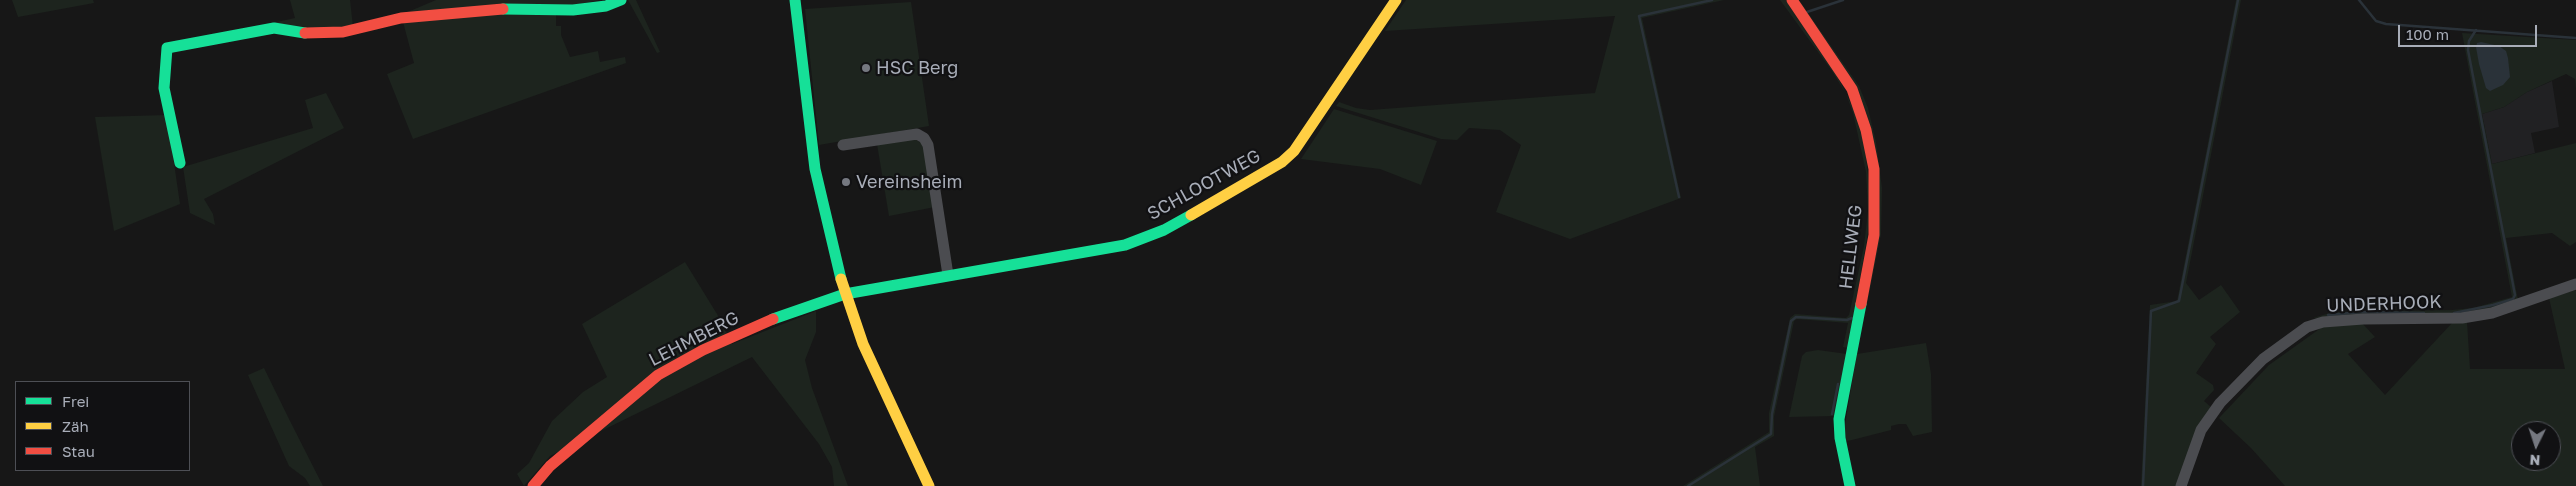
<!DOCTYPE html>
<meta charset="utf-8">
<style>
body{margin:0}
#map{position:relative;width:2576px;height:486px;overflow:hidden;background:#171717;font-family:"Golos Text",sans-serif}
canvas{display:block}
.legend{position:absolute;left:15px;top:381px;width:175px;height:90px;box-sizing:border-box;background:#111113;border:1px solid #4d4f55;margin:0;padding:6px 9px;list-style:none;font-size:15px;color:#a8adb8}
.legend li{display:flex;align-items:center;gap:10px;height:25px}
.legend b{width:25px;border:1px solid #4d4f55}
.north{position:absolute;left:2511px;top:421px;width:50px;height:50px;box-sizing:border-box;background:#111113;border:1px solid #4d4f55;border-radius:50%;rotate:184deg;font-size:14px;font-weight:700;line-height:20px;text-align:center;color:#a8adb8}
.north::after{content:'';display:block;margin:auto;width:18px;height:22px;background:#757880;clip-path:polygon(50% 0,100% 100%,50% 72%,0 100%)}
.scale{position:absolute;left:2398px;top:25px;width:139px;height:22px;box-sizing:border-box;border:2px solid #a8adb8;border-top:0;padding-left:6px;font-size:15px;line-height:18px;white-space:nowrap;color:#a8adb8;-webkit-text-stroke:4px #111113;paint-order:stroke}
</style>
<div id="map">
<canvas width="2576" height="486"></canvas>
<ul class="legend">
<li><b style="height:6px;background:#16e098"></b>Frei</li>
<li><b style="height:6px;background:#ffcf43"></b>Zäh</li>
<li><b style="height:6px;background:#f24e42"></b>Stau</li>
</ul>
<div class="north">N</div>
<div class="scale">100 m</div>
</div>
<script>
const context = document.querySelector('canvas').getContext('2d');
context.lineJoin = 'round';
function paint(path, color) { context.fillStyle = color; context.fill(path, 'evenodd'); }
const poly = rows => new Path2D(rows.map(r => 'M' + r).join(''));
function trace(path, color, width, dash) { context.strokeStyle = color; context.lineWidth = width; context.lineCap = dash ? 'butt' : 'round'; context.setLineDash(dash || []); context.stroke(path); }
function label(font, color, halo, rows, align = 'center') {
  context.font = font + ' "Golos Text",sans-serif'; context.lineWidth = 4.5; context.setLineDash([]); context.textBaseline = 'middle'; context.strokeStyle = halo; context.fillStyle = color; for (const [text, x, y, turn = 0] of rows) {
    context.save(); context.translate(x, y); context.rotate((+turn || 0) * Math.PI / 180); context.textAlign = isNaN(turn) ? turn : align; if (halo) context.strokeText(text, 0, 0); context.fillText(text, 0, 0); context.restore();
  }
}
const built = poly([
 [2552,81,2559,127,2531,133,2535,153,2492,164,2482,114,2504,107,2527,92]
]);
const green = poly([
 [12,0,93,0,94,3,18,17],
 [290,0,350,0,353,27,334,30,272,23,295,18],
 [436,0,599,0,570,6,403,14],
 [628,0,636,0,660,52,657,53],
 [1406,0,1724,0,1642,18,1681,198,1570,239,1496,212,1521,145,1500,130,1469,128,1457,140,1441,139,1336,106,1339,102,1356,108,1370,110,1595,93,1615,16,1385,31],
 [1780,0,1786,0,1842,77,1863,129,1872,210,1848,348,1843,347,1848,323,1797,319,1794,321,1774,417,1774,436,1755,447,1760,486,1683,486,1769,432,1769,413,1790,318,1795,314,1846,318,1849,315,1864,246,1868,211,1866,172,1853,113,1846,94,1832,71],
 [1799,0,1859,86,1868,108,1876,142,1882,188,1881,234,1857,354,1926,343,1931,374,1932,432,1913,436,1906,424,1899,424,1891,426,1891,430,1852,440,1846,441,1843,437,1872,262,1874,150],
 [2236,0,2241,0,2186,283,2199,300,2221,285,2240,312,2210,337,2216,344,2196,373,2213,385,2214,390,2204,401,2211,407,2177,486,2141,486,2150,305,2177,301],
 [911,2,929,126,819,145,805,9],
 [510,12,556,14,556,26,561,26,561,35,570,57,598,51,600,62,625,57,626,63,413,139,387,74,414,63,403,22],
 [2462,33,2576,40,2576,89,2575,79,2566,74,2527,92,2504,107,2482,114,2492,164,2576,143,2576,242,2570,246,2552,233,2506,238,2518,300,2473,313,2313,318,2333,312,2452,310,2473,308,2512,297],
 [326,93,344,128,204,199,213,214,215,225,190,213,183,167,313,128,305,100],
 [1334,109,1437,141,1421,185,1380,169,1301,159],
 [167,115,180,204,114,231,95,117],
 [913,138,923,144,935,207,889,216,877,144],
 [685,262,717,314,732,344,816,311,816,332,805,360,812,388,848,486,834,486,832,467,819,444,752,357,550,456,524,486,517,474,529,463,552,421,583,392,607,377,582,324],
 [2576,290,2576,486,2285,486,2251,448,2219,418,2269,365,2325,325,2362,323,2375,337,2348,354,2385,395,2452,323,2467,322,2470,369,2565,369,2549,298],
 [2521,431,2551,431,2551,461,2521,461],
 [1818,350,1847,354,1834,416,1789,417,1802,356,1806,352],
 [264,368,290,421,323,486,310,486,305,478,289,466,248,375]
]);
const water = poly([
 [2481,42,2499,46,2506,51,2508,58,2510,77,2503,85,2490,91,2486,88,2479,64,2476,47,2477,43]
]);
const stream = poly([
 [2359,0,2376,21,2386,24,2576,38],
 [1807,12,1843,0],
 [1679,197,1639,16,1712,0],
 [2454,313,2493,305,2513,299,2515,295,2468,50,2469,41,2476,30],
 [2328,315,2362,312,2424,313],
 [1832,414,1838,384],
 [1688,486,1771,434,1772,414,1791,321,1796,317,1847,320,1852,318],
 [2143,486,2151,311,2179,301,2238,0]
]);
const street = poly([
 [843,145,917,134,924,138,928,145,948,275],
 [2181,486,2201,430,2220,403,2263,359,2307,327,2323,322,2363,319,2462,318,2492,313,2576,284]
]);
const fast = poly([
 [795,0,815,169,841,279],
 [503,9,573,10,606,6,621,0],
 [180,163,164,88,167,48,274,28,305,33],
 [773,319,845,294,1125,245,1164,230,1191,215],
 [1850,486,1840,438,1839,419,1861,304]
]);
const slow = poly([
 [1191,215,1282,162,1294,151,1396,0],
 [841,279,863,344,929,486]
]);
const jam = poly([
 [1792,0,1852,89,1866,130,1874,169,1874,235,1861,304],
 [305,33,343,32,401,18,503,9],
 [533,486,550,466,658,375,703,350,773,319]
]);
const markers = [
 [866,68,5,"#757880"],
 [846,182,5,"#757880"]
];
const poiNames = [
 ["HSC Berg",876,68],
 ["Vereinsheim",856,182]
];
const streetNames = [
 ["SCHLOOTWEG",1204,185,-29],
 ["HELLWEG",1851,247,-83],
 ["UNDERHOOK",2384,304,-2],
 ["LEHMBERG",694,339,-27]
];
paint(built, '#212123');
paint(green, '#1d241e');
paint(water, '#2a3239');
trace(stream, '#2a3239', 2.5);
trace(street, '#4b4c50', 11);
trace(fast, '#16e098', 11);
trace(slow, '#ffcf43', 11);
trace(jam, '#f24e42', 11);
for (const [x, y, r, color] of markers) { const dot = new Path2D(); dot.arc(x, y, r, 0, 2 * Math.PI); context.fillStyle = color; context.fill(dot); trace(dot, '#111113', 2); }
label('18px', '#a8adb8', '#111113', poiNames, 'left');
label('18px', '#a8adb8', '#111113', streetNames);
</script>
